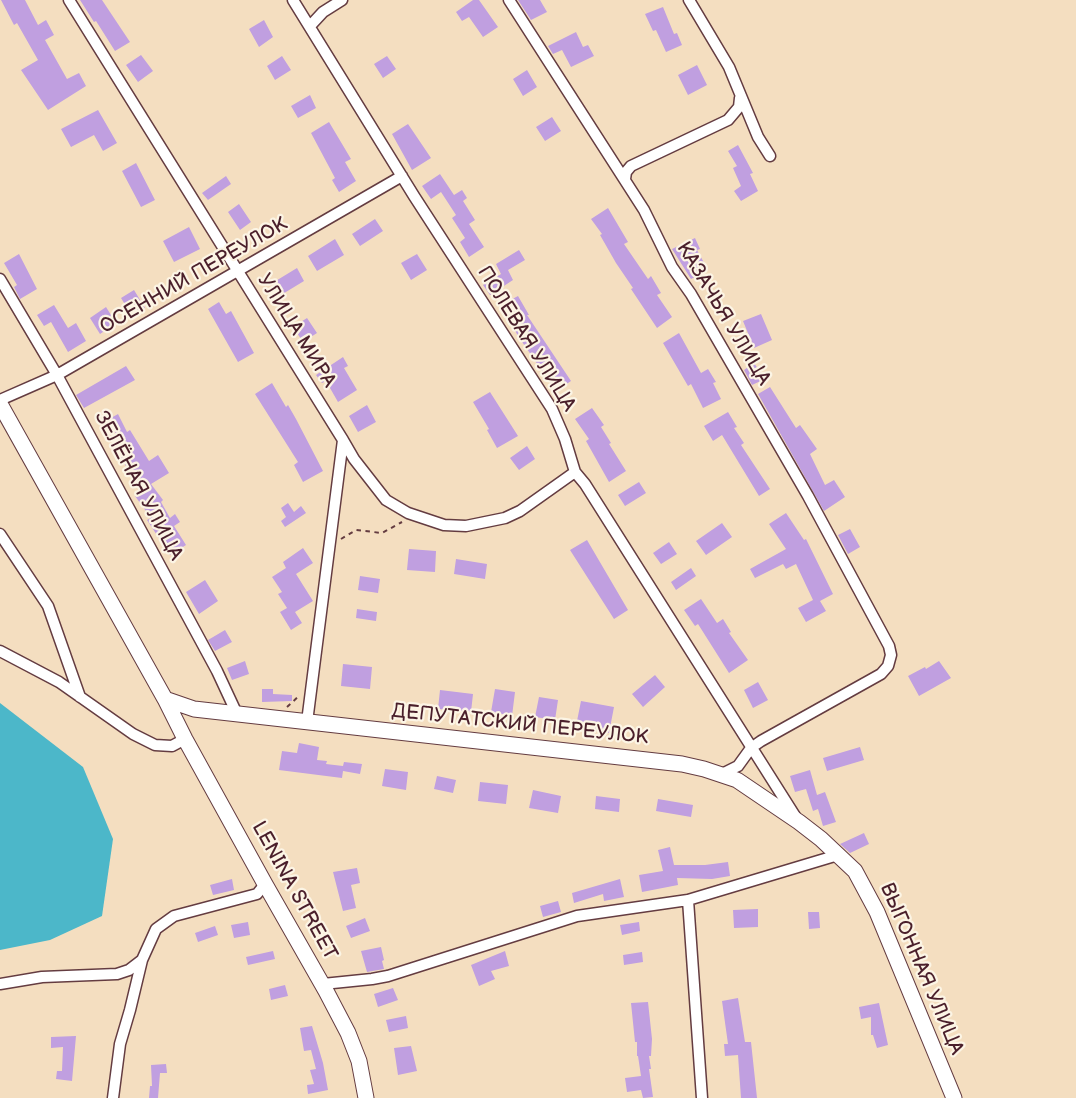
<!DOCTYPE html>
<meta charset="utf-8">
<style>
body{margin:0}
canvas{display:block;background:#f4dec0}
</style>
<canvas width="1076" height="1098"></canvas>
<script>
const context = document.querySelector('canvas').getContext('2d');
context.lineJoin = 'round';
function paint(path, color) { context.fillStyle = color; context.fill(path, 'evenodd'); }
const poly = rows => new Path2D(rows.map(r => 'M' + r).join(''));
function trace(path, color, width, dash) { context.strokeStyle = color; context.lineWidth = width; context.lineCap = dash ? 'butt' : 'round'; context.setLineDash(dash || []); context.stroke(path); }
function label(font, color, halo, rows, align = 'center') {
  context.font = font + ' "Balsamiq Sans",sans-serif'; context.lineWidth = 4.5; context.setLineDash([]); context.textBaseline = 'middle'; context.strokeStyle = halo; context.fillStyle = color; for (const [text, x, y, turn = 0] of rows) {
    context.save(); context.translate(x, y); context.rotate((+turn || 0) * Math.PI / 180); context.textAlign = isNaN(turn) ? turn : align; if (halo) context.strokeText(text, 0, 0); context.fillText(text, 0, 0); context.restore();
  }
}
const water = poly([
 [0,703,83,767,113,839,102,916,50,940,0,950]
]);
const building = poly([
 [1,0,25,0,38,25,46,20,54,35,45,40,67,79,79,73,86,86,48,110,21,70,38,60,17,23,14,25],
 [80,0,102,0,130,42,115,51,96,21,94,22],
 [473,0,479,0,498,27,483,37,469,17,462,21,456,12],
 [518,0,540,0,547,12,531,20],
 [663,7,674,34,677,33,682,45,666,52,656,30,653,31,645,14],
 [264,20,273,37,259,47,249,29],
 [576,32,583,47,588,45,594,56,571,67,562,50,553,54,548,46],
 [141,55,153,71,138,82,126,65],
 [282,56,291,70,275,80,267,66],
 [387,56,396,69,383,78,374,64],
 [697,65,707,85,688,95,678,75],
 [527,70,537,87,523,96,513,79],
 [310,95,316,108,298,118,291,106],
 [98,110,117,143,103,151,94,135,71,147,61,129],
 [552,117,561,131,545,141,536,127],
 [329,122,351,159,345,162,356,181,339,192,332,180,335,178,311,133],
 [408,124,431,158,412,170,392,134],
 [738,145,753,173,750,174,758,191,741,201,734,191,741,186,733,168,737,166,728,151],
 [136,163,155,200,141,207,122,171],
 [440,174,454,195,462,190,467,198,463,201,475,220,469,224,484,247,469,257,460,242,465,238,452,218,456,215,441,192,431,199,422,186],
 [226,176,231,184,208,200,202,193],
 [239,204,251,222,240,230,228,212],
 [608,208,628,242,624,244,648,279,651,276,661,293,657,295,672,317,657,328,631,289,633,288,616,263,600,235,602,234,591,219],
 [375,219,383,231,360,246,352,234],
 [189,227,200,249,174,262,163,241],
 [695,238,700,249,697,250,708,270,691,279,672,249],
 [335,239,344,255,317,271,308,256],
 [519,250,525,260,508,270,513,280,490,295,483,285,501,274,496,264],
 [19,254,37,289,20,299,14,287,17,285,4,263],
 [417,254,427,270,411,280,401,263],
 [297,268,304,281,281,295,274,282],
 [134,290,145,308,132,316,121,298],
 [518,296,529,315,527,315,571,381,556,391,518,336,501,305],
 [219,302,226,314,231,311,254,353,238,362,208,309],
 [54,305,68,328,76,323,86,341,68,352,51,322,44,326,37,315],
 [106,307,116,323,100,334,90,318],
 [761,314,772,340,754,348,743,321],
 [307,318,317,333,303,342,293,327],
 [679,333,701,373,708,369,716,382,713,383,721,399,703,408,691,384,688,386,663,343],
 [343,357,348,366,344,368,357,390,338,402,326,381,322,383,316,375],
 [754,363,765,379,752,385,744,370],
 [126,366,135,380,84,408,76,395],
 [272,383,286,407,288,405,296,419,323,471,303,482,294,465,298,462,255,394],
 [770,387,796,428,800,425,817,449,810,454,825,485,834,480,845,497,824,511,758,394],
 [490,392,518,436,497,448,487,430,489,429,473,402],
 [367,405,376,422,358,432,349,416],
 [592,408,604,425,601,427,611,443,609,444,626,471,609,482,586,441,589,439,575,419],
 [728,412,737,427,734,428,744,443,741,445,770,489,759,496,722,435,713,441,704,426],
 [118,414,127,432,130,430,149,461,158,455,169,473,151,484,163,500,161,502,170,518,175,514,180,522,174,526,186,545,170,555,147,520,151,518,135,496,142,491,115,449,123,444,113,429,108,431,104,422],
 [527,446,535,459,519,470,510,458],
 [639,482,646,493,625,506,618,495],
 [288,503,294,512,301,506,306,513,285,527,281,521,286,517,281,508],
 [786,513,804,540,806,539,833,594,820,601,826,611,806,622,798,608,813,600,796,564,786,569,783,564,755,578,750,569,786,549,769,524],
 [722,523,732,537,706,555,696,541],
 [850,529,860,547,848,554,838,535],
 [587,540,628,610,614,619,570,550],
 [669,542,677,554,661,564,653,553],
 [303,548,313,563,296,574,313,601,295,612,302,623,291,630,280,612,287,608,278,594,282,592,272,577,286,568,283,562],
 [409,549,436,551,435,572,407,570],
 [456,559,487,564,485,579,454,574],
 [691,568,696,576,676,590,671,582],
 [360,576,380,579,378,593,358,590],
 [205,580,218,601,199,614,186,592],
 [701,599,717,623,723,619,731,632,729,633,748,660,729,673,698,624,695,626,684,610],
 [357,609,377,612,376,621,356,618],
 [225,630,232,642,215,651,208,640],
 [245,661,249,674,232,680,227,668],
 [939,661,951,678,919,696,908,676,925,667,926,669],
 [343,664,372,667,370,689,341,686],
 [655,675,665,687,643,707,632,694],
 [758,682,768,700,753,708,744,690],
 [262,689,273,689,273,694,292,695,292,701,262,702],
 [495,689,515,692,512,716,491,712],
 [440,690,473,694,471,712,438,709],
 [539,697,558,700,555,720,535,717],
 [581,701,614,707,609,733,576,726],
 [299,743,319,747,317,760,327,761,326,764,343,766,344,762,362,764,360,774,343,771,342,778,279,770,282,751,297,753],
 [860,747,864,760,827,771,823,758],
 [385,769,408,772,406,790,382,786],
 [810,770,817,795,825,792,836,822,823,826,818,809,813,811,806,789,795,792,790,776],
 [437,776,456,780,453,793,434,789],
 [480,782,508,785,506,804,478,801],
 [533,790,561,796,558,813,529,808],
 [596,796,620,799,619,812,595,809],
 [658,799,693,805,691,817,656,811],
 [864,833,869,844,850,853,840,844],
 [670,847,674,865,705,865,728,862,730,876,712,879,677,878,678,885,642,892,639,875,663,871,658,850],
 [357,868,360,883,351,885,356,908,343,911,333,872],
 [232,879,234,890,213,895,210,885],
 [620,879,624,897,604,901,603,894,574,903,572,893],
 [558,901,561,912,543,917,540,906],
 [758,909,758,927,734,928,733,910],
 [808,912,819,912,820,928,809,929],
 [365,918,370,931,351,938,346,926],
 [248,922,250,935,234,938,231,925],
 [639,922,640,931,622,935,620,925],
 [215,926,218,935,198,942,195,933],
 [381,947,384,960,382,961,384,969,367,972,361,951],
 [273,951,275,959,248,965,246,957],
 [505,951,509,966,491,971,495,979,479,986,471,965],
 [642,952,643,962,624,965,623,955],
 [285,985,288,996,271,1000,269,989],
 [393,988,398,1000,378,1007,374,994],
 [738,998,745,1042,751,1042,757,1098,741,1098,738,1055,725,1056,724,1044,728,1044,722,1001],
 [648,1002,652,1039,651,1056,649,1056,651,1069,649,1069,653,1097,643,1098,641,1090,627,1092,625,1078,641,1076,638,1056,637,1056,637,1042,635,1042,631,1003],
 [879,1003,888,1045,877,1048,873,1035,871,1035,871,1017,861,1019,859,1007],
 [406,1016,408,1028,389,1032,386,1020],
 [312,1026,323,1063,328,1090,308,1094,307,1085,314,1084,310,1070,316,1069,311,1050,304,1051,300,1028],
 [76,1036,72,1081,56,1079,57,1071,62,1071,63,1047,51,1048,51,1037],
 [411,1046,417,1071,398,1075,394,1048],
 [166,1064,167,1073,160,1073,158,1098,149,1098,150,1086,152,1086,151,1065]
]);
const path = poly([
 [341,539,356,530,382,533,402,522],
 [287,707,300,695]
]);
const street = poly([
 [69,0,343,440,307,722],
 [293,0,414,196,552,409,565,439,575,472,585,484,795,816],
 [509,0,644,210,672,267,691,294,808,496,889,646,891,655,888,666,881,674,761,741,751,748,738,766,722,774],
 [689,0,729,67,758,137,770,156],
 [310,26,323,12,342,0],
 [625,179,626,172,631,166,728,120,739,107,740,98],
 [0,279,57,375,217,671,237,714],
 [0,400,57,375,402,176],
 [343,440,354,459,386,500,408,513,444,525,466,526,505,518,520,511,575,472],
 [0,534,48,606,80,697],
 [0,651,59,682,133,734,155,745,172,746,185,739],
 [688,900,702,1098],
 [0,984,42,977,117,974,129,970,142,960],
 [323,984,372,979,388,976,577,916,688,900,838,855],
 [113,1098,120,1044,130,1010,142,960,156,929,174,916,257,894,265,884]
]);
const secondary = poly([
 [0,404,165,699,185,739,265,884,326,991,348,1033,359,1061,366,1098],
 [165,699,194,709,682,764,704,769,737,780,799,822,821,839,855,871,877,912,954,1098]
]);
const streetNames = [
 ["ОСЕННИЙ ПЕРЕУЛОК",194,276,-30],
 ["КАЗАЧЬЯ УЛИЦА",723,314,59],
 ["УЛИЦА МИРА",296,331,58],
 ["ПОЛЕВАЯ УЛИЦА",526,339,58],
 ["ЗЕЛЁНАЯ УЛИЦА",138,486,62],
 ["ДЕПУТАТСКИЙ ПЕРЕУЛОК",520,725,6],
 ["LENINA STREET",294,891,61],
 ["ВЫГОННАЯ УЛИЦА",921,969,67]
];
paint(water, '#4cb7c9');
paint(building, '#c09fe0');
trace(street, '#643c41', 13);
trace(secondary, '#643c41', 17);
trace(path, '#643c41', 2, [4.5, 4.5]);
trace(street, '#fff', 10);
trace(secondary, '#fff', 15);
label('20px', '#4a1f2b', '#fcf5e5', streetNames);
</script>
